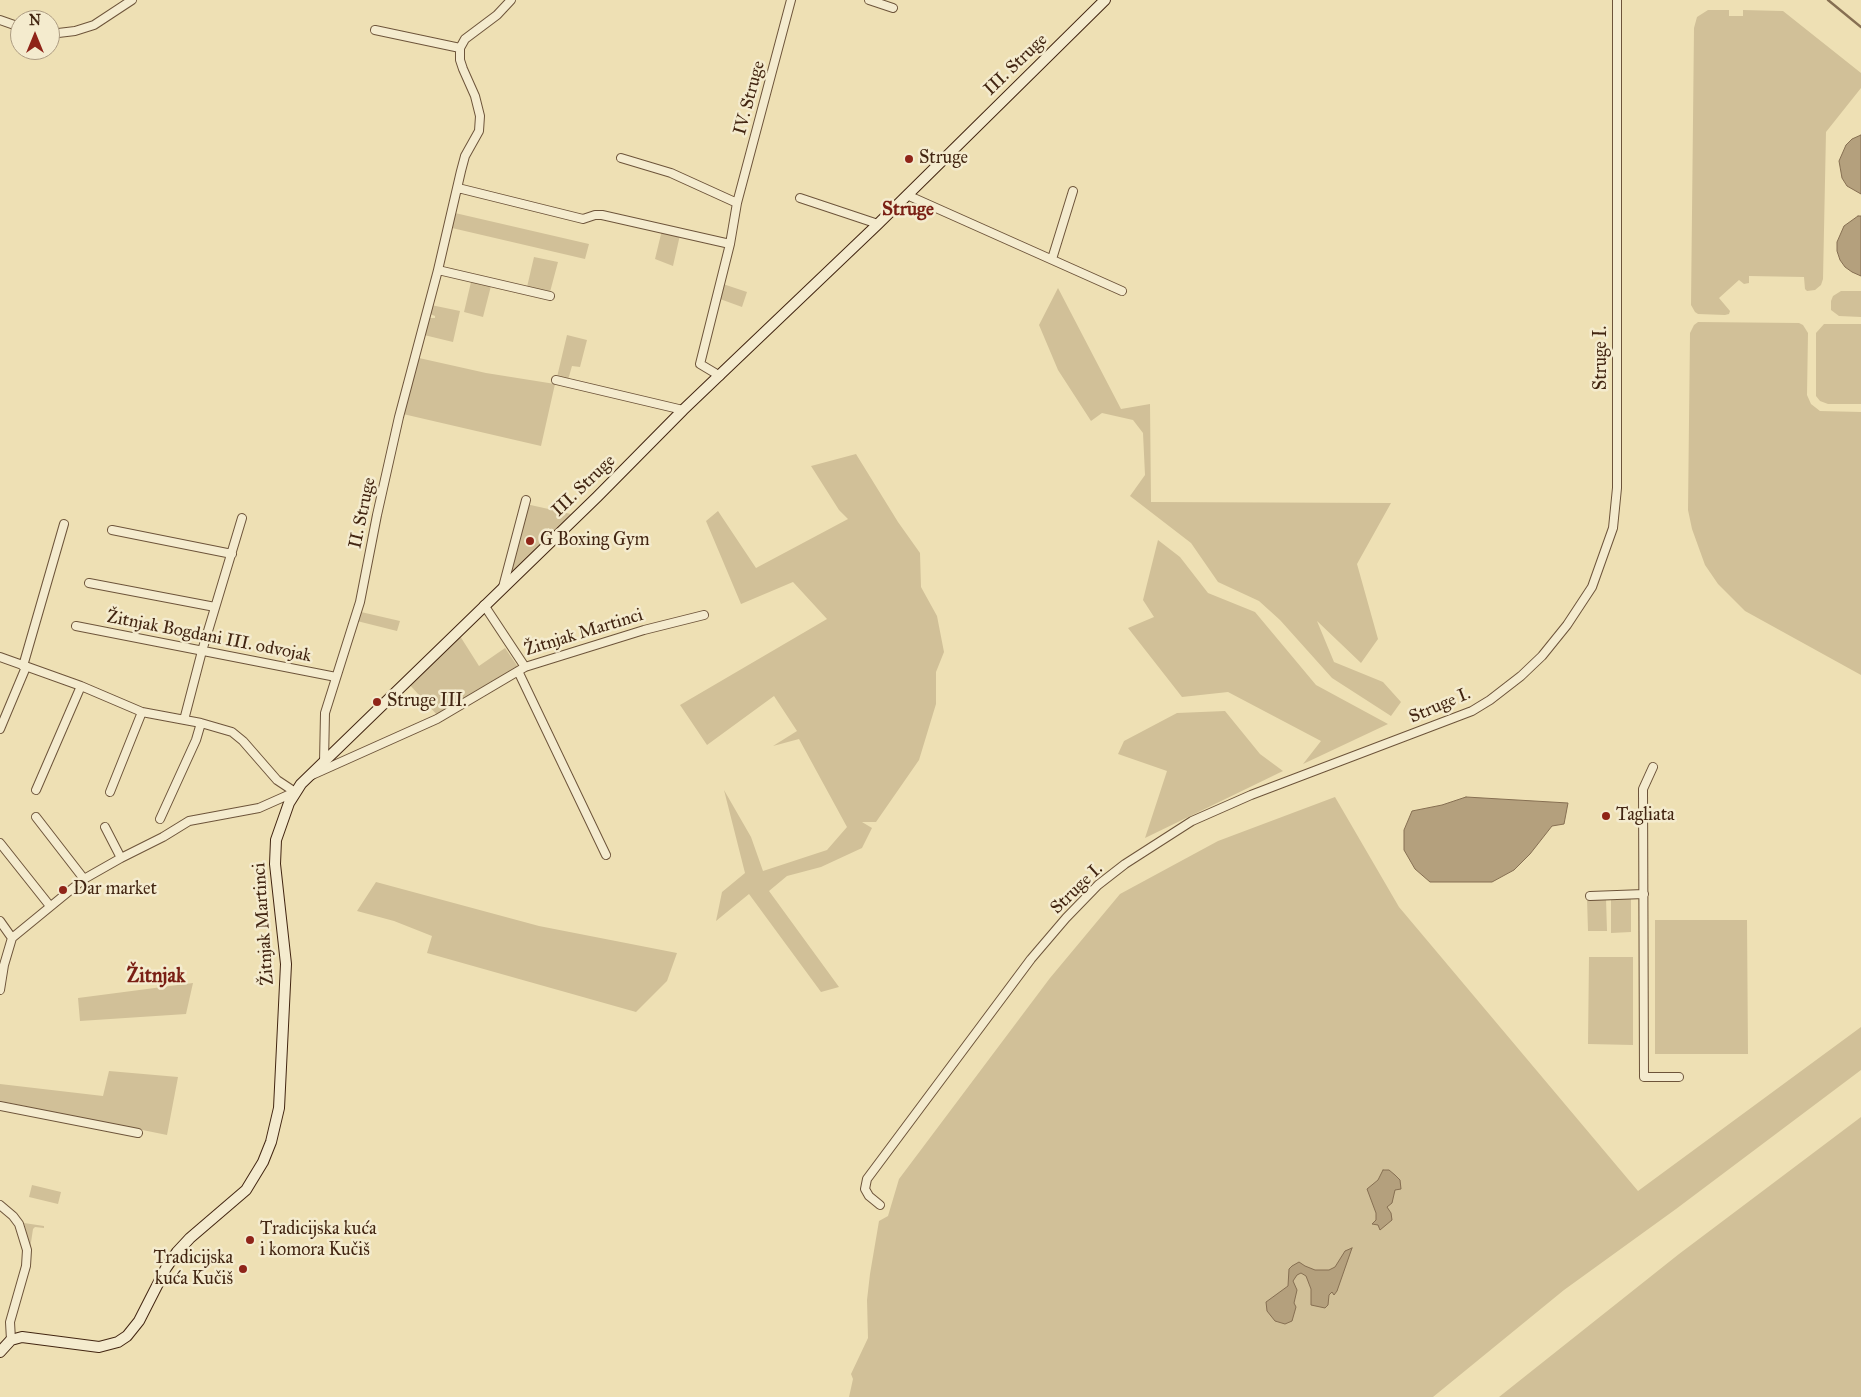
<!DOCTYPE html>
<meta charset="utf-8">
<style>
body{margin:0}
#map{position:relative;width:1861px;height:1397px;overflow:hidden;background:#eee0b4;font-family:"IM FELL Great Primer",serif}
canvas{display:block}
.north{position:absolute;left:10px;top:10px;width:50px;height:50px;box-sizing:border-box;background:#f4ebce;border:1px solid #ad9c82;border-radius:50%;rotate:0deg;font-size:14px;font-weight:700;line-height:20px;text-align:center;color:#422511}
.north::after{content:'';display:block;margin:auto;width:18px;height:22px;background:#8f2418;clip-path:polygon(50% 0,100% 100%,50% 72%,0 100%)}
</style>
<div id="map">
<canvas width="1861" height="1397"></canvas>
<div class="north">N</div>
</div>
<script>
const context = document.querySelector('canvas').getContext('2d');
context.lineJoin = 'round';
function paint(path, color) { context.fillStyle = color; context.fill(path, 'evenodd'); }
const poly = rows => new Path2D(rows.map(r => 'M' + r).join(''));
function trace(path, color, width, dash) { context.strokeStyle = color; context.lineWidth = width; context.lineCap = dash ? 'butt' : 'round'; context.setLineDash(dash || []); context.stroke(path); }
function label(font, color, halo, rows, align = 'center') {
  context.font = font + ' "IM FELL Great Primer",serif'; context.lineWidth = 5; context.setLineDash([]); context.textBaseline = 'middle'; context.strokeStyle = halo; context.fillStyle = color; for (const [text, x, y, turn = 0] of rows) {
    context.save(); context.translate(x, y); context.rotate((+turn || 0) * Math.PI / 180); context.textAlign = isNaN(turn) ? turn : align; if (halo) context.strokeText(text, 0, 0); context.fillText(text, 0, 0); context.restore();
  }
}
const green = poly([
 [1708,10,1729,10,1729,16,1743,16,1743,10,1783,11,1861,73,1861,88,1826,132,1823,279,1821,285,1815,290,1807,291,1805,289,1804,277,1749,276,1749,283,1744,284,1739,280,1719,298,1730,311,1729,314,1725,315,1698,314,1695,312,1691,305,1694,28,1697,17],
 [455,213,589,244,585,259,452,228],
 [662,230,680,235,673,266,655,259],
 [534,257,558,262,550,292,527,287],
 [471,282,491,286,483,317,464,312],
 [723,284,747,292,742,307,720,299],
 [1058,288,1121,409,1150,404,1151,502,1391,503,1357,564,1378,639,1361,663,1317,621,1334,662,1383,682,1401,702,1391,716,1332,678,1280,620,1259,601,1218,582,1191,543,1130,496,1145,475,1143,433,1133,420,1102,413,1091,421,1058,370,1039,325],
 [1841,291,1861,291,1861,317,1839,316,1831,310,1831,301,1833,296],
 [431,305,460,311,453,342,424,335,429,318,435,318,435,316,430,314],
 [1698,322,1799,323,1803,325,1808,333,1807,395,1811,404,1820,411,1861,412,1861,675,1745,611,1718,584,1705,565,1692,529,1688,510,1690,333,1694,325],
 [1824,324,1861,324,1861,404,1828,404,1820,401,1816,396,1816,333],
 [567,335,587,340,580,367,572,366,568,380,557,377],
 [419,358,486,373,555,384,541,446,403,414],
 [856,454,898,522,920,553,921,587,937,616,944,652,936,672,936,704,919,760,876,822,862,822,872,828,862,848,821,867,787,876,769,891,839,987,821,992,749,894,716,921,722,892,745,873,724,790,751,837,763,871,827,850,847,827,799,739,773,746,797,731,774,696,707,745,680,705,827,619,793,582,741,604,706,521,718,511,756,568,848,519,839,510,811,466],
 [526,504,571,514,513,571,509,568],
 [1158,540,1180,557,1208,593,1255,612,1316,685,1388,724,1303,764,1321,741,1228,692,1182,697,1128,628,1154,617,1143,600],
 [361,612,400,621,397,631,357,621],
 [460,636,479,666,505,648,518,667,438,716,409,684],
 [1225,711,1260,754,1283,771,1145,838,1167,771,1118,754,1124,741,1177,713],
 [1335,797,1399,907,1638,1191,1861,1027,1861,1070,1676,1209,1564,1290,1433,1397,849,1397,853,1379,851,1374,868,1338,867,1300,870,1274,879,1221,888,1216,899,1179,1050,978,1120,894,1218,841],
 [376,882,539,926,677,953,667,981,636,1012,427,953,432,936,394,921,357,911],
 [1611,897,1631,897,1631,932,1611,933],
 [1587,898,1606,898,1607,931,1588,931],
 [1655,920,1747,920,1748,1054,1655,1054],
 [1589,957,1633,957,1633,1045,1588,1044],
 [193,983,186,1014,80,1021,78,998],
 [109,1071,178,1077,167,1135,0,1101,0,1084,103,1096],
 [1861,1117,1861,1397,1499,1397,1679,1254],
 [32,1185,61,1192,58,1204,29,1197],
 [24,1223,44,1226,44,1228,35,1227,33,1229,29,1256,29,1244]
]);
const water = poly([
 [1861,135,1861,194,1847,186,1842,178,1839,161,1846,145,1852,139,1861,135],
 [1858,216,1861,216,1861,276,1852,272,1845,267,1840,260,1837,251,1837,242,1844,226,1858,216],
 [1466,797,1568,803,1564,824,1552,826,1530,854,1514,870,1492,882,1430,882,1415,869,1404,850,1404,830,1412,811,1442,805,1466,797],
 [1383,1170,1389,1170,1395,1175,1400,1180,1401,1189,1395,1190,1392,1203,1387,1207,1391,1213,1392,1220,1380,1230,1378,1225,1372,1224,1376,1220,1376,1213,1367,1189,1378,1180,1383,1170],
 [1352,1248,1337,1291,1334,1295,1332,1292,1329,1295,1328,1305,1325,1308,1311,1305,1311,1289,1306,1276,1301,1273,1297,1275,1293,1281,1297,1290,1294,1303,1296,1307,1292,1321,1285,1324,1275,1321,1267,1311,1266,1302,1288,1286,1289,1269,1292,1266,1299,1262,1305,1266,1315,1270,1329,1270,1335,1267,1345,1251,1352,1248]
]);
const stream = poly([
 [1828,0,1861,27]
]);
const street = poly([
 [869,0,893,8],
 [0,20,20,27],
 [375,30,460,48],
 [50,34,75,31,94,25,132,0],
 [621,158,671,173,737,203],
 [458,188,583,219,595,215,602,215,730,244],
 [907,195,1122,291],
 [800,198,878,224],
 [1052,259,1073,191],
 [438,270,550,296],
 [720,376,700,364,730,244,737,203,791,0],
 [556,380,683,410],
 [112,530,232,554],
 [89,583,215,607],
 [503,587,526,500],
 [484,605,525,667],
 [76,626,336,677],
 [0,657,81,686,142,712,201,723,232,732,243,741,277,780,295,792],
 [23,666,64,524],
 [518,671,606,855],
 [184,720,202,651,242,518],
 [0,729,26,667],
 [324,762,325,713,360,602,377,515,399,417,438,270,461,171,465,156,479,131,480,116,475,96,463,69,460,60,460,48,465,39,497,15,511,0],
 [1653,767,1643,789,1644,1077,1679,1077],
 [312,775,437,719,525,667,644,630,704,615],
 [36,790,81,686],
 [110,792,142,712],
 [36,817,84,879],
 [160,819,196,740,201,723],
 [105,827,121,858],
 [0,843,50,906],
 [1590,896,1644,894],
 [0,921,12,938],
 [0,990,4,965,12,938,84,879,121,858,163,837,189,821,259,808,295,792],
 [0,1106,138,1133],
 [0,1205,13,1216,19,1224,27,1250,26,1266,10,1322,11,1340],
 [880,1205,869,1196,865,1189,867,1179,1031,959,1066,918,1098,885,1125,864,1192,821,1251,795,1472,711,1490,700,1521,676,1542,656,1567,625,1592,587,1613,528,1617,488,1617,0]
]);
const secondary = poly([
 [0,1352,11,1340,22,1337,99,1347,118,1342,127,1336,139,1321,166,1268,177,1252,190,1238,246,1190,263,1162,271,1142,279,1108,286,964,275,864,276,840,289,803,301,784,597,497,683,410,878,224,1105,0]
]);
const markers = [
 [909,159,5,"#8f2418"],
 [530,541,5,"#8f2418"],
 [377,702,5,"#8f2418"],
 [1606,816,5,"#8f2418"],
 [63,890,5,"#8f2418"],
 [250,1240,5,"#8f2418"],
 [243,1269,5,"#8f2418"]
];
const streetNames = [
 ["III. Struge",1016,65,-44],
 ["IV. Struge",750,98,-75],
 ["Struge I.",1602,358,-90],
 ["III. Struge",584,486,-44],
 ["II. Struge",363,513,-78],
 ["Žitnjak Martinci",584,633,-17],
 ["Žitnjak Bogdani III. odvojak",209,637,11],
 ["Struge I.",1440,706,-23],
 ["Struge I.",1077,889,-44],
 ["Žitnjak Martinci",264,924,-94]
];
const poiNames = [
 ["Struge",919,159],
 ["G Boxing Gym",540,541],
 ["Struge III.",387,702],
 ["Tagliata",1616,816],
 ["Dar market",73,890],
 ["Tradicijska kuća",260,1230],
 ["i komora Kučiš",260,1251],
 ["Tradicijska",233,1259,"right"],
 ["kuća Kučiš",233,1280,"right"]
];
const neighbourhoodNames = [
 ["Struge",908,210]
];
const quarterNames = [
 ["Žitnjak",156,977]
];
paint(green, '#d1c098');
paint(water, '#b4a07d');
trace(water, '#866f52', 1);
trace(stream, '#866f52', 2.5);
trace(street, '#6d543a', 10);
trace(secondary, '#422511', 12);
trace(street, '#f4ebce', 8);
trace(secondary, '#f4ebce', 10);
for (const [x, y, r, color] of markers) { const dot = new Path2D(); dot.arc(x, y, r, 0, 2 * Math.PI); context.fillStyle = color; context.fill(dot); trace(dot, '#f4ebce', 2); }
label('18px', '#422511', '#f4ebce', streetNames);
label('18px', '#422511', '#f4ebce', poiNames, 'left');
label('bold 19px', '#7a1f14', '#f4ebce', neighbourhoodNames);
label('bold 20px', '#7a1f14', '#f4ebce', quarterNames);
</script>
